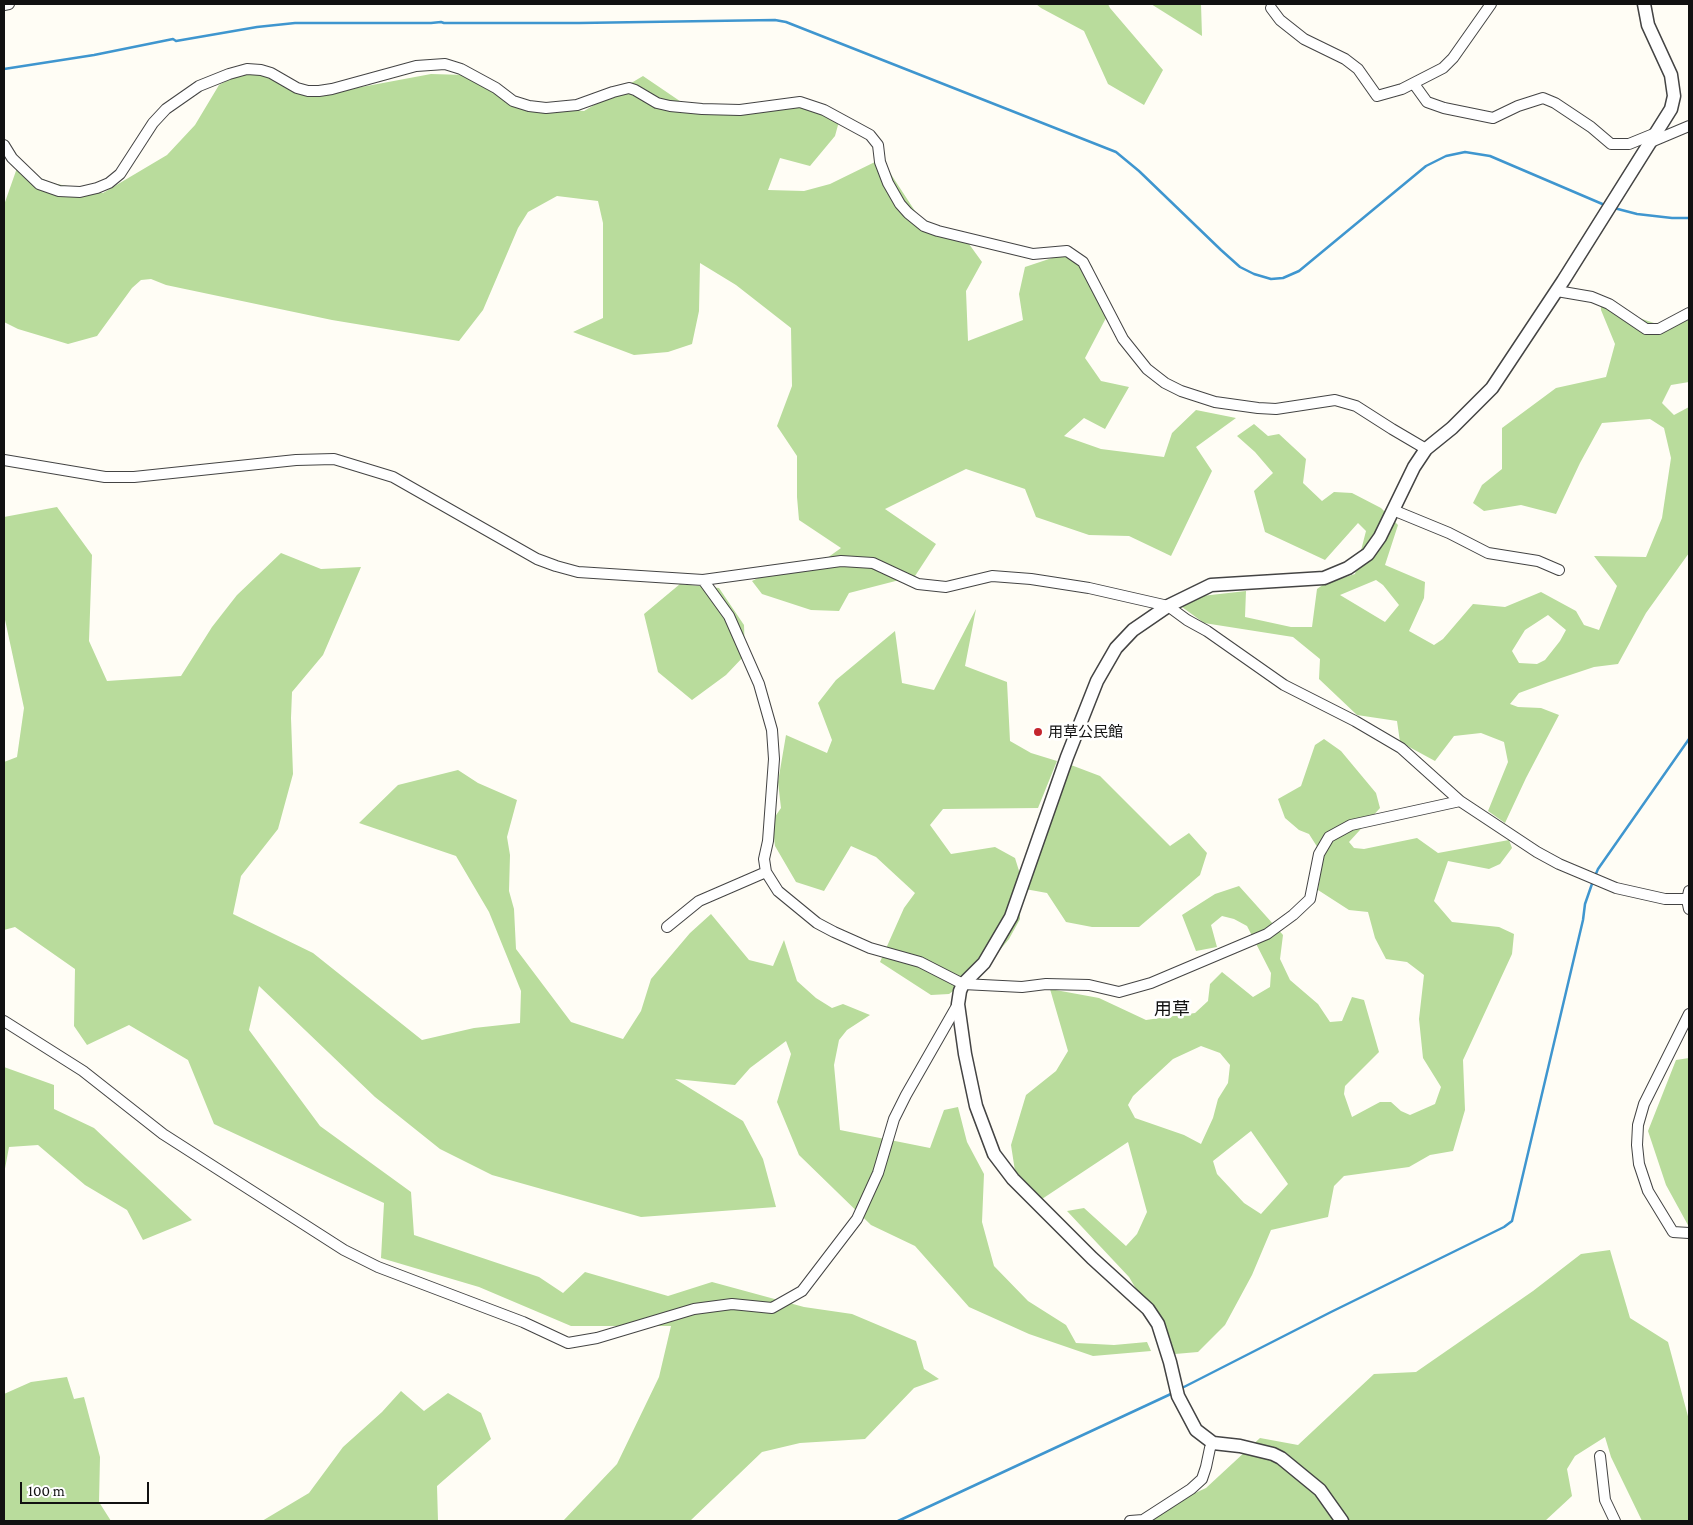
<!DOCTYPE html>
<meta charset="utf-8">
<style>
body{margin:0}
#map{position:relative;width:1693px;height:1525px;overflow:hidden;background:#fffdf5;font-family:"Crimson Pro",serif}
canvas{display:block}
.frame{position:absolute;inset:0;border:5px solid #111;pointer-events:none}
.scale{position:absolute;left:20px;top:1482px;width:129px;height:22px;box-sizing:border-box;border:2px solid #111;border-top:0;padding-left:6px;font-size:15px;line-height:18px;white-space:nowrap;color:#111;-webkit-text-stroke:4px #fff;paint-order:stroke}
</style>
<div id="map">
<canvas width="1693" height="1525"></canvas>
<div class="frame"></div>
<div class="scale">100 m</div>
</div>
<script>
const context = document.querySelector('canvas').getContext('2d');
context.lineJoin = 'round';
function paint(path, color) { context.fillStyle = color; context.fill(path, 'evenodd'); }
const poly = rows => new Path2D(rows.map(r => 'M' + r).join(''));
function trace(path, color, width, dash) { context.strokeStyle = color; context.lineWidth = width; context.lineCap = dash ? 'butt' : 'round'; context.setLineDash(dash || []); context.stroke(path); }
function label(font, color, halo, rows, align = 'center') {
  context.font = font + ' "Crimson Pro","Noto Sans JP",serif'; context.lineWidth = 5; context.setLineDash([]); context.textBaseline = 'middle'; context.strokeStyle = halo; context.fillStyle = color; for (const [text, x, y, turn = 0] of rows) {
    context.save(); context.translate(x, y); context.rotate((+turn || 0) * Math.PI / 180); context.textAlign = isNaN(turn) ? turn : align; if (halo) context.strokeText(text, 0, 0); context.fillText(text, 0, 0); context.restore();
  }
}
const forest = poly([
 [1036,4,1108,4,1110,8,1163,70,1144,105,1108,84,1084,31,1041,8],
 [1151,4,1201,4,1202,36],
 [256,65,324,94,431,74,465,75,519,107,584,111,643,76,696,112,796,107,841,114,835,136,810,166,780,158,768,190,804,191,830,184,881,159,930,234,969,244,982,262,966,291,968,341,1023,320,1019,294,1025,267,1073,251,1092,266,1107,316,1085,358,1101,381,1129,387,1105,429,1084,418,1064,436,1101,449,1164,457,1172,433,1196,410,1236,418,1196,447,1212,471,1171,556,1129,536,1089,535,1036,517,1025,489,966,469,885,509,936,544,915,576,849,593,839,611,811,610,762,594,752,581,764,575,809,571,841,548,799,520,797,497,797,456,777,426,792,386,791,328,736,285,700,263,699,311,692,344,668,352,634,355,573,332,603,318,603,223,598,201,557,196,528,212,518,228,483,310,459,341,332,320,166,285,151,279,141,280,132,288,97,336,68,344,18,329,4,322,4,205,17,168,52,183,103,193,167,155,195,125,219,85],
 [1600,296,1639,318,1663,326,1689,316,1689,382,1671,385,1662,403,1674,415,1689,407,1689,553,1646,613,1618,664,1594,667,1549,682,1519,693,1510,704,1518,707,1541,708,1559,715,1526,778,1505,823,1488,811,1508,762,1504,742,1481,733,1454,736,1435,761,1400,742,1397,721,1357,715,1319,679,1320,659,1293,637,1204,623,1182,607,1193,597,1246,591,1245,617,1291,627,1312,627,1317,589,1324,584,1355,574,1366,531,1358,523,1325,560,1265,532,1254,491,1273,473,1255,452,1237,436,1254,424,1268,436,1279,434,1306,459,1303,483,1322,501,1334,492,1352,493,1381,508,1398,525,1385,565,1425,582,1424,598,1409,631,1434,645,1443,639,1473,604,1505,607,1541,592,1576,611,1584,625,1599,630,1617,586,1594,556,1646,557,1662,518,1671,458,1664,428,1650,419,1602,423,1580,463,1556,514,1521,505,1484,511,1473,503,1482,485,1502,469,1502,428,1556,388,1606,377,1615,344,1601,310],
 [1376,580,1383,585,1399,605,1385,622,1340,595],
 [1548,615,1566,630,1560,641,1545,660,1537,664,1519,663,1512,651,1525,630],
 [57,507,92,555,89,641,107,681,181,676,212,627,237,595,281,553,321,569,361,567,323,655,292,692,291,718,293,774,278,829,241,876,233,914,313,953,422,1040,474,1028,520,1023,521,991,489,912,456,856,359,823,398,785,458,770,478,783,517,800,507,837,510,855,509,891,514,909,516,949,571,1022,623,1039,641,1011,651,979,690,933,711,914,749,960,773,966,784,940,797,981,816,998,832,1008,843,1004,870,1015,847,1030,839,1040,834,1065,840,1130,930,1148,944,1110,958,1107,967,1142,984,1174,982,1222,994,1266,1028,1301,1066,1325,1076,1343,1114,1345,1147,1342,1151,1351,1093,1356,1029,1334,969,1307,915,1246,871,1225,799,1155,777,1102,791,1054,786,1041,750,1068,735,1085,675,1079,743,1121,763,1159,776,1207,641,1217,492,1175,440,1149,375,1097,259,986,249,1030,320,1126,411,1192,414,1235,539,1277,563,1293,585,1272,668,1296,712,1282,804,1307,852,1314,916,1341,924,1369,939,1379,914,1388,865,1439,800,1443,762,1452,690,1521,563,1521,617,1464,659,1377,671,1326,571,1326,479,1287,381,1258,384,1203,214,1124,188,1060,129,1025,87,1045,74,1026,75,969,15,927,4,930,4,762,17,757,24,708,4,615,4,517],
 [680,584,719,588,744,625,745,655,726,675,692,700,658,672,644,614],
 [976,609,965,666,1007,682,1010,741,1031,753,1057,761,1038,808,943,809,930,825,951,854,995,847,1015,858,1020,874,1020,919,1009,939,984,969,949,994,931,995,880,962,904,908,915,893,876,857,851,846,824,891,796,882,775,846,772,821,781,808,778,782,786,735,827,753,832,740,818,703,836,680,895,631,902,683,934,690],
 [1324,739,1341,751,1376,793,1380,808,1349,842,1354,848,1364,849,1417,838,1438,853,1509,840,1512,848,1500,864,1489,869,1448,861,1434,901,1452,922,1499,927,1514,934,1512,954,1463,1060,1465,1110,1453,1151,1430,1155,1409,1167,1344,1176,1334,1186,1328,1217,1271,1230,1252,1275,1225,1325,1198,1352,1175,1354,1129,1277,1067,1211,1084,1208,1126,1246,1137,1234,1147,1212,1128,1142,1042,1199,1015,1171,1011,1145,1026,1095,1056,1071,1068,1051,1050,989,1099,998,1146,1020,1195,1013,1208,1001,1210,984,1222,972,1253,997,1270,987,1271,973,1247,926,1234,919,1222,916,1211,925,1217,947,1196,951,1182,915,1215,894,1239,886,1283,935,1280,959,1290,980,1318,1004,1330,1022,1342,1021,1352,997,1364,1000,1379,1052,1345,1086,1344,1094,1352,1117,1380,1102,1391,1102,1401,1111,1410,1115,1435,1104,1441,1087,1423,1058,1419,1019,1424,975,1407,962,1386,959,1375,938,1368,912,1349,910,1318,890,1323,856,1309,834,1299,830,1285,818,1278,799,1301,786,1315,745],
 [1201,1046,1220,1053,1230,1065,1228,1083,1218,1099,1213,1118,1201,1144,1184,1135,1135,1118,1128,1105,1133,1096,1173,1059],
 [1251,1131,1288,1184,1261,1214,1244,1203,1217,1174,1213,1161],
 [1071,765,1100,776,1170,846,1189,833,1207,853,1200,875,1139,927,1092,927,1066,922,1047,893,1025,889],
 [1689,1058,1689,1227,1666,1185,1648,1131,1676,1060],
 [4,1067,54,1085,54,1109,94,1128,192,1220,143,1240,127,1210,85,1185,38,1145,9,1147,4,1174],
 [1610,1250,1630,1318,1668,1342,1689,1420,1689,1521,1642,1521,1611,1457,1605,1437,1575,1456,1567,1469,1572,1496,1545,1521,1134,1521,1206,1488,1260,1438,1298,1445,1374,1374,1416,1372,1533,1291,1581,1254],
 [67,1377,74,1399,84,1397,100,1457,99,1502,111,1521,4,1521,4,1394,31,1382],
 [401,1391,424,1411,448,1393,481,1413,491,1439,437,1486,438,1521,262,1521,309,1493,343,1447,382,1412]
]);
const stream = poly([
 [4,69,94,55,173,39,176,41,257,27,295,23,431,23,441,22,444,23,579,23,775,20,786,22,1116,152,1139,171,1221,250,1240,267,1254,274,1271,279,1283,278,1299,271,1426,166,1446,156,1465,152,1490,156,1607,206],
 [1614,208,1637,214,1672,218,1689,218],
 [1595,876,1598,869,1689,739],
 [1180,1389,1331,1312,1504,1227,1512,1221,1583,920,1585,904,1593,881],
 [898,1521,1173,1393]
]);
const minor = poly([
 [4,5,9,4],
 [1271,8,1280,20,1304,39,1345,59,1358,69,1377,96,1402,89,1443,68,1453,58,1491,4],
 [1414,84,1427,102,1444,108,1493,118,1518,106,1543,98,1555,103,1591,127,1611,144,1629,144,1656,133],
 [1651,142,1689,126],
 [4,145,12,158,39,184,59,191,80,192,97,188,109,183,120,174,153,123,166,109,199,86,229,74,247,69,261,70,271,73,297,88,308,91,319,91,332,89,416,66,445,64,461,69,496,88,513,101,529,106,546,108,577,105,613,92,629,88,635,90,657,103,670,106,702,109,740,110,800,102,824,110,870,135,878,145,880,162,888,183,900,204,908,213,924,226,938,231,1033,254,1067,251,1083,262,1123,339,1147,369,1165,383,1181,391,1215,402,1258,408,1276,409,1335,400,1356,406,1392,429,1426,449],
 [1557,291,1592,297,1609,304,1646,329,1659,329,1689,313],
 [4,460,105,477,134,477,296,460,334,459,393,477,537,559,556,566,578,572,703,580,841,561,873,563,918,584,946,587,992,576,1031,579,1089,588,1168,606,1187,620,1207,631,1284,685,1355,721,1401,748,1460,801,1537,852,1559,864,1616,888,1665,899,1689,899],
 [1393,510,1449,533,1488,553,1538,561,1559,570],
 [703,580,729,616,759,684,772,730,774,759,768,841,764,859,766,872,778,891,817,923,834,932,870,948,920,962,963,984,1022,987,1046,984,1089,985,1119,992,1151,983,1267,934,1293,915,1310,899,1319,854,1329,837,1351,825,1460,801],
 [1689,891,1687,900,1689,909],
 [667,927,699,901,766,872],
 [1689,1014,1644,1104,1638,1125,1637,1145,1639,1164,1648,1191,1673,1232,1689,1233],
 [4,1021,83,1071,163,1134,344,1250,378,1267,523,1322,568,1343,597,1338,694,1309,732,1304,772,1308,802,1291,857,1219,878,1173,894,1119,906,1095,958,1004],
 [1600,1456,1605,1500,1615,1521],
 [1130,1521,1143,1520,1191,1489,1202,1479,1206,1467,1210,1448,1213,1443]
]);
const tertiary = poly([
 [1342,1521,1320,1490,1281,1458,1273,1454,1240,1446,1213,1443,1196,1430,1178,1396,1170,1362,1158,1324,1148,1309,1092,1258,1013,1179,994,1154,976,1106,965,1054,958,1004,960,991,963,984,984,963,1011,917,1067,757,1097,681,1116,648,1133,630,1168,606,1211,585,1324,578,1348,568,1368,554,1380,537,1414,467,1426,449,1452,428,1492,388,1563,281,1671,109,1674,96,1671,75,1648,25,1644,4]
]);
const markers = [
 [1038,732,5,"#c4262e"]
];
const poiNames = [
 ["用草公民館",1048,732]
];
const quarterNames = [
 ["用草",1172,1009]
];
paint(forest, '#b9dc9c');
trace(stream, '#3f96cf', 2.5);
trace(minor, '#444', 12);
trace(tertiary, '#444', 15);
trace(minor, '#fff', 10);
trace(tertiary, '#fff', 12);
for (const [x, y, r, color] of markers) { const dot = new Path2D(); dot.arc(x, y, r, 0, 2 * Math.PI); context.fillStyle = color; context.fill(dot); trace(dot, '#fff', 2); }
label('15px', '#111', '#fff', poiNames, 'left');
label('18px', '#111', '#fff', quarterNames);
</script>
